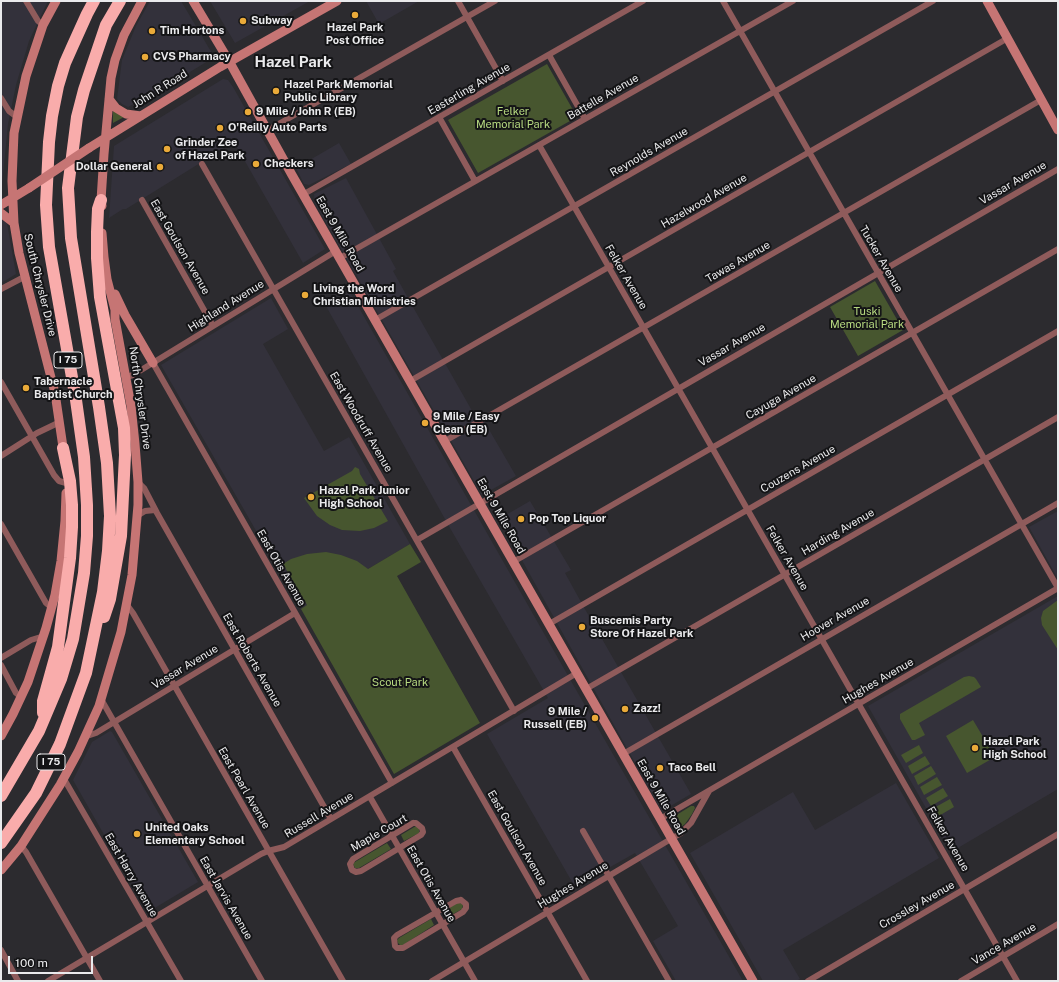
<!DOCTYPE html>
<style>
body{margin:0}
#map{position:relative;width:1059px;height:982px;overflow:hidden;background:#2c2b2f;font-family:"Public Sans",sans-serif}
canvas{display:block}
.frame{position:absolute;inset:0;border:2px solid #eaeaec;pointer-events:none}
.scale{position:absolute;left:8px;top:956px;width:85px;height:18px;box-sizing:border-box;border:2px solid #eaeaec;border-top:0;padding-left:5px;font-size:12px;line-height:14px;white-space:nowrap;color:#eaeaec;-webkit-text-stroke:3px #141416;paint-order:stroke}
</style>
<div id="map">
<canvas width="1059" height="982"></canvas>
<div class="frame"></div>
<div class="scale">100 m</div>
</div>
<script>
const context = document.querySelector('canvas').getContext('2d');
context.lineJoin = 'round';
function paint(path, color) { context.fillStyle = color; context.fill(path, 'evenodd'); }
const poly = rows => new Path2D(rows.map(r => 'M' + r).join(''));
function trace(path, color, width, dash) { context.strokeStyle = color; context.lineWidth = width; context.lineCap = dash ? 'butt' : 'round'; context.setLineDash(dash || []); context.stroke(path); }
function label(font, color, halo, rows, align = 'center') {
  context.font = font + ' "Public Sans",sans-serif'; context.lineWidth = 4; context.setLineDash([]); context.textBaseline = 'middle'; context.strokeStyle = halo; context.fillStyle = color; for (const [text, x, y, turn = 0] of rows) {
    context.save(); context.translate(x, y); context.rotate((+turn || 0) * Math.PI / 180); context.textAlign = isNaN(turn) ? turn : align; if (halo) context.strokeText(text, 0, 0); context.fillText(text, 0, 0); context.restore();
  }
}
const built = poly([
 [1,1,48,1,29,41,16,85,8,124,1,195],
 [150,1,181,1,213,55,208,61,162,89,128,107,122,104,117,99,122,60,136,26],
 [210,1,310,1,235,43],
 [366,1,419,1,379,24],
 [223,79,228,80,233,87,325,249,303,263,234,142,126,209,123,209,109,218,114,146],
 [339,143,351,164,309,185,304,184,296,168],
 [346,178,396,269,393,271,413,307,475,416,480,414,516,476,482,495,315,203,314,194],
 [1,219,7,223,16,274,1,283],
 [350,292,575,688,743,981,676,981,653,941,678,926,635,853,575,887,487,734,548,698,450,528,326,306],
 [271,298,288,329,263,344,324,451,349,437,410,544,301,609,161,365],
 [530,501,571,570,565,573,586,611,691,794,662,811,499,519],
 [1058,511,1058,579,1029,527],
 [1058,596,1058,789,951,852,868,706],
 [110,731,112,732,198,882,148,912,73,780,92,742],
 [896,783,939,858,783,950,800,979,796,981,763,981,690,853,793,792,815,830]
]);
const green = poly([
 [547,64,577,117,478,173,448,120],
 [113,111,124,117,113,123],
 [875,281,903,330,858,356,830,307],
 [355,467,359,469,360,474,388,521,374,528,360,531,342,530,330,525,317,516,304,498,352,471],
 [410,544,421,562,397,576,480,723,394,774,301,609,307,605,283,564,291,559,307,554,326,552,341,555,357,561,368,569],
 [1058,600,1058,650,1042,625,1041,618,1043,611],
 [969,676,974,677,976,679,981,687,919,723,925,735,915,740,912,740,900,719,900,714,964,677],
 [973,720,995,757,967,773,946,736],
 [919,745,923,753,906,763,901,755],
 [925,756,930,764,912,774,908,766],
 [931,766,936,774,918,785,914,776],
 [937,777,942,785,924,795,920,787],
 [943,788,948,796,931,806,926,798],
 [950,799,954,807,937,817,932,809],
 [691,806,694,806,695,808,692,814,685,824,677,830,675,827,679,824,680,821,677,819,671,821,670,819],
 [416,826,419,828,419,833,404,841,401,835],
 [387,843,391,849,359,868,355,868,353,864,355,862],
 [459,902,463,905,462,909,448,917,444,911],
 [431,919,434,925,403,945,400,945,398,943,397,940,399,938]
]);
const street = poly([
 [26,1,38,21,43,25],
 [458,1,503,81],
 [723,1,1058,588],
 [549,55,585,119],
 [1,98,9,111,17,117],
 [439,117,475,181],
 [268,130,495,1],
 [539,145,1017,981],
 [202,164,514,711],
 [304,194,643,1],
 [142,200,213,326],
 [340,258,793,1],
 [1,289,24,277],
 [375,320,933,1],
 [153,363,392,783],
 [126,377,133,375,336,251],
 [410,381,1008,38],
 [1,382,54,475,59,481,66,483],
 [445,441,1041,100],
 [1,456,37,433,60,422],
 [138,482,144,488,157,513,331,819],
 [137,516,145,511,155,510],
 [1,524,46,603,52,608],
 [417,540,1058,169],
 [513,562,1058,249],
 [127,605,133,613,343,981],
 [549,624,1058,331],
 [1,658,31,640,44,636],
 [1,665,16,693,21,697],
 [586,689,1058,417],
 [101,699,262,981],
 [84,737,96,733,295,613],
 [453,747,587,981],
 [623,754,1058,503],
 [64,779,181,981],
 [370,797,475,981],
 [660,819,1058,588],
 [413,823,416,823,422,828,423,832,421,835,361,871,356,872,352,870,350,864,353,859,413,823],
 [583,831,669,981],
 [21,846,26,852,100,981],
 [461,900,466,904,466,908,463,912,403,948,397,948,395,946,394,938,397,935,456,901,461,900],
 [1,950,18,981],
 [48,981,261,854,268,851,284,847,577,673],
 [432,981,681,833,691,823,709,791],
 [808,981,1058,834],
 [961,981,1058,924]
]);
const secondary = poly([
 [56,1,43,25,26,76,14,133,12,181,14,223,19,253,55,393,64,454],
 [193,1,229,61,292,175,753,981],
 [987,1,1058,130],
 [109,99,116,108,126,114,141,116],
 [89,148,220,67,337,1],
 [1,205,29,188],
 [102,206,101,200,104,154,111,78,115,60,124,35,142,1],
 [1,213,14,223],
 [115,294,125,315,153,363],
 [1,736,13,714,28,682,46,628,55,595,61,561,65,521,66,493],
 [1,870,21,846,60,785,78,752,99,706,121,632,132,575,138,505,138,482,135,444,131,406,115,319,115,310,107,279,104,257,102,233]
]);
const highway = poly([
 [101,200,98,209,97,232,97,258,100,297,124,428,125,455,121,536,110,599,104,617],
 [43,713,43,701,58,647,70,558,72,527,72,505,70,481,63,448],
 [1,796,39,731,61,679,73,639,84,573,87,536,87,505,84,457,76,400,49,247,46,205,49,142,52,116,58,86,65,63,73,45,87,14,94,1],
 [1,843,36,793,60,744,86,673,103,592,108,551,110,516,107,463,99,407,71,238,68,188,77,117,84,90,106,25,120,1]
]);
const secondaryBridge = poly([
 [29,188,89,148]
]);
const markers = [
 [355,15,4,"#eaaa39"],
 [243,21,4,"#eaaa39"],
 [152,31,4,"#eaaa39"],
 [145,57,4,"#eaaa39"],
 [276,91,4,"#eaaa39"],
 [248,112,4,"#eaaa39"],
 [220,128,4,"#eaaa39"],
 [167,149,4,"#eaaa39"],
 [256,164,4,"#eaaa39"],
 [160,167,4,"#eaaa39"],
 [305,295,4,"#eaaa39"],
 [26,388,4,"#eaaa39"],
 [425,423,4,"#eaaa39"],
 [311,497,4,"#eaaa39"],
 [521,519,4,"#eaaa39"],
 [582,627,4,"#eaaa39"],
 [625,709,4,"#eaaa39"],
 [595,718,4,"#eaaa39"],
 [975,748,4,"#eaaa39"],
 [660,768,4,"#eaaa39"],
 [137,834,4,"#eaaa39"]
];
const shields = [
 [68,360,28],
 [51,762,28]
];
const shieldNames = [
 ["I 75",68,360],
 ["I 75",51,762]
];
const poiNames = [
 ["Subway",251,21],
 ["Hazel Park",355,28,"center"],
 ["Post Office",355,41,"center"],
 ["Tim Hortons",160,31],
 ["CVS Pharmacy",153,57],
 ["Hazel Park Memorial",284,85],
 ["Public Library",284,98],
 ["9 Mile / John R (EB)",256,112],
 ["O'Reilly Auto Parts",228,128],
 ["Grinder Zee",175,143],
 ["of Hazel Park",175,156],
 ["Checkers",264,164],
 ["Dollar General",152,167,"right"],
 ["Living the Word",313,289],
 ["Christian Ministries",313,302],
 ["Tabernacle",34,382],
 ["Baptist Church",34,395],
 ["9 Mile / Easy",433,417],
 ["Clean (EB)",433,430],
 ["Hazel Park Junior",319,491],
 ["High School",319,504],
 ["Pop Top Liquor",529,519],
 ["Buscemis Party",590,621],
 ["Store Of Hazel Park",590,634],
 ["Zazz!",633,709],
 ["9 Mile /",587,712,"right"],
 ["Russell (EB)",587,725,"right"],
 ["Hazel Park",983,742],
 ["High School",983,755],
 ["Taco Bell",668,768],
 ["United Oaks",145,828],
 ["Elementary School",145,841]
];
const streetNames = [
 ["John R Road",160,89,-32],
 ["Easterling Avenue",469,89,-30],
 ["Battelle Avenue",603,97,-30],
 ["Reynolds Avenue",649,152,-30],
 ["Vassar Avenue",1013,183,-30],
 ["Hazelwood Avenue",704,201,-30],
 ["East 9 Mile Road",340,234,60],
 ["East Goulson Avenue",180,247,60],
 ["Tucker Avenue",881,259,60],
 ["Tawas Avenue",738,262,-30],
 ["Felker Avenue",626,277,60],
 ["South Chrysler Drive",40,285,76],
 ["Highland Avenue",226,306,-32],
 ["Vassar Avenue",732,345,-30],
 ["Cayuga Avenue",781,397,-30],
 ["North Chrysler Drive",140,398,82],
 ["East Woodruff Avenue",361,422,60],
 ["Couzens Avenue",798,469,-30],
 ["East 9 Mile Road",501,516,60],
 ["Harding Avenue",838,532,-30],
 ["Felker Avenue",787,558,60],
 ["East Otis Avenue",281,568,60],
 ["Hoover Avenue",835,619,-30],
 ["East Roberts Avenue",252,660,60],
 ["Vassar Avenue",185,667,-31],
 ["Hughes Avenue",878,681,-30],
 ["East Pearl Avenue",244,788,60],
 ["East 9 Mile Road",661,797,60],
 ["Russell Avenue",319,815,-31],
 ["Maple Court",379,833,-30],
 ["East Goulson Avenue",517,838,60],
 ["Felker Avenue",948,839,60],
 ["East Harry Avenue",131,875,60],
 ["East Otis Avenue",431,884,60],
 ["Hughes Avenue",573,885,-31],
 ["East Jarvis Avenue",226,898,60],
 ["Crossley Avenue",917,905,-30],
 ["Vance Avenue",1004,944,-30]
];
const parkNames = [
 ["Felker",513,112],
 ["Memorial Park",513,125],
 ["Tuski",867,312],
 ["Memorial Park",867,325],
 ["Scout Park",400,683]
];
const districtNames = [
 ["Hazel Park",293,62]
];
paint(built, '#33313b');
paint(green, '#47562f');
trace(street, '#8f5b5b', 6);
trace(secondary, '#c67574', 9);
trace(highway, '#f9acab', 12);
trace(secondaryBridge, '#c67574', 9);
for (const [x, y, r, color] of markers) { const dot = new Path2D(); dot.arc(x, y, r, 0, 2 * Math.PI); context.fillStyle = color; context.fill(dot); trace(dot, '#141416', 1.5); }
for (const [x, y, w] of shields) { const box = new Path2D(); box.roundRect(x - w / 2, y - 8, w, 16, 3); context.fillStyle = '#141416'; context.fill(box); trace(box, '#eaeaec', 1); }
label('bold 10px', '#eaeaec', null, shieldNames);
label('bold 11px', '#eaeaec', '#141416', poiNames, 'left');
label('11px', '#eaeaec', '#141416', streetNames);
label('11px', '#b7da81', '#141416', parkNames);
label('bold 15px', '#eaeaec', '#141416', districtNames);
</script>
